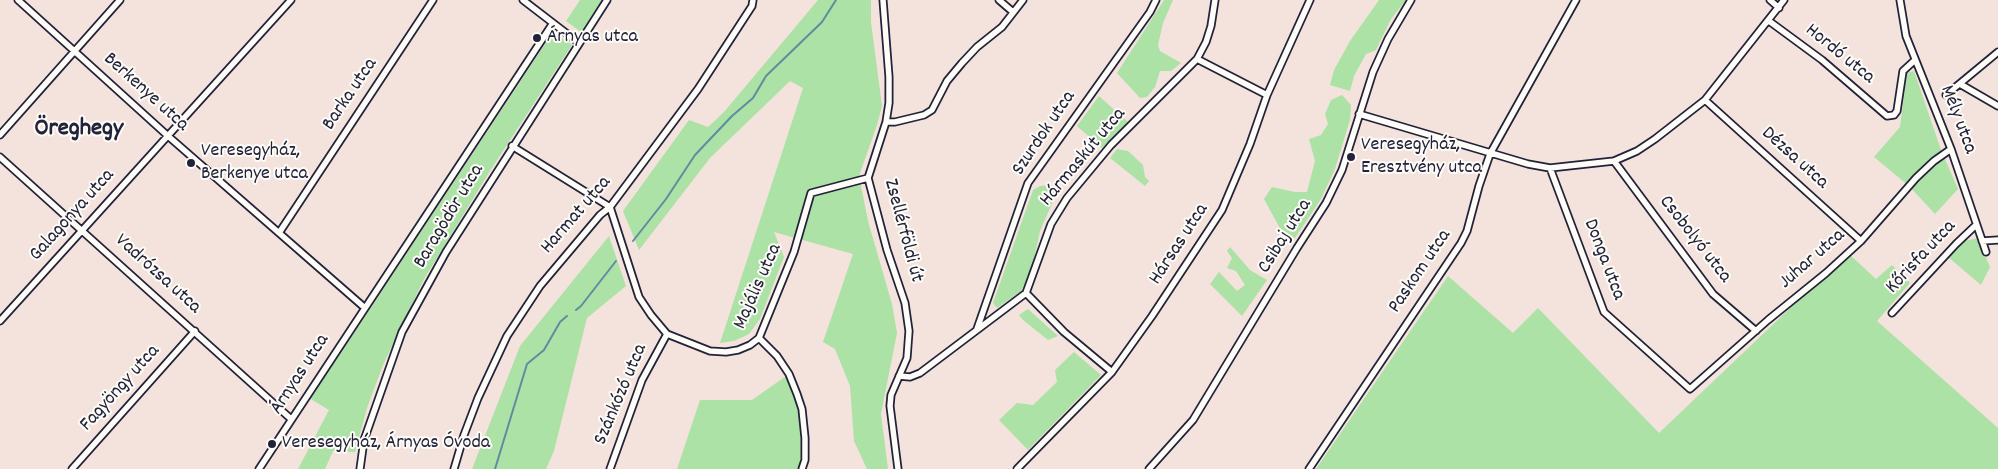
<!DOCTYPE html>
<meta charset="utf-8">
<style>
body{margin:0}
canvas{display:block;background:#f4e2dc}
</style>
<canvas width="1998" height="469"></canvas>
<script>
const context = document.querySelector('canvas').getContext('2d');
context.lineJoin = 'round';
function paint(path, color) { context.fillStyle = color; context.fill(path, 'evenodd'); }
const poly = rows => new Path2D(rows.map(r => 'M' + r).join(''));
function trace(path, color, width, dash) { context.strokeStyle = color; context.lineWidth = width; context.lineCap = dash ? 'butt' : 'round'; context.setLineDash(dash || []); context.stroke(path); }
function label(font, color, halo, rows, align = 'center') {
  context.font = font + ' Dekko,sans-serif'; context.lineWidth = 4; context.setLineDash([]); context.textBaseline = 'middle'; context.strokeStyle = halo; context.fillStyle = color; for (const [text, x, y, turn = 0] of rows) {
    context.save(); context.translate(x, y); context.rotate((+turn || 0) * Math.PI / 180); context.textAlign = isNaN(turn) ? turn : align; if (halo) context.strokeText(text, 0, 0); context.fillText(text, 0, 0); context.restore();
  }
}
const green = poly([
 [580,0,602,0,581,32,566,21],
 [818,0,871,0,871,22,882,106,877,125,859,176,868,221,892,304,897,333,881,414,888,469,867,469,854,441,850,386,835,349,823,342,853,254,774,232,784,257,760,319,749,334,734,341,720,343,803,88,790,81,710,158,639,250,623,211,689,120,708,127,724,112],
 [1164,0,1173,0,1163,23,1158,45,1160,51,1181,63,1171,71,1160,71,1155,87,1147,97,1140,98,1117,73],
 [1379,0,1406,0,1391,19,1376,50,1366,54,1354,76,1350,91,1330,85,1334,70,1350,41],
 [553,32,572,45,490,171,424,279,383,365,367,408,355,452,333,451,325,469,298,469,329,410,309,398,345,347],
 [1914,71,1941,150,1958,189,1935,214,1909,186,1874,157,1900,127,1907,73],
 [1342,95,1351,105,1350,120,1335,169,1321,199,1295,238,1282,232,1264,199,1272,187,1295,192,1307,192,1315,161,1309,139,1321,135,1328,124,1325,114,1331,100],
 [1099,96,1129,123,1102,148,1077,126],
 [1117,149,1128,151,1143,165,1145,177,1149,181,1145,186,1110,158],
 [1052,185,1057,192,1040,231,1032,268,1021,291,997,308,993,303,1033,190,1040,186],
 [609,236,626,286,587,318,554,451,546,469,472,469,520,346],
 [1978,238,1990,267,1981,285,1948,257,1964,241],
 [1230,247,1250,270,1267,280,1242,316,1210,284,1219,272,1237,291,1245,285,1236,271,1227,268,1232,258,1227,251],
 [1848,253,1876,279,1892,265,1910,283,1877,321,1998,428,1998,469,1316,469,1448,276,1513,333,1538,308,1659,433],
 [1028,309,1058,336,1048,340,1023,320,1019,315],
 [1074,352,1101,375,1028,450,999,420,1017,403,1033,405,1057,382,1055,370],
 [789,374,803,417,805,449,801,469,677,469,700,400,752,400]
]);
const stream = poly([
 [633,241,666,199,695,155,732,116,753,98,766,76,822,22,836,0],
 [576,310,581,306,616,261],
 [495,469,527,364,544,350,560,322,567,316]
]);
const street = poly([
 [18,0,168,136,365,308],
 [523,0,579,43],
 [883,0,889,77,889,103,886,122,868,178,887,250,905,303,909,331,907,358,891,395,890,406,898,469],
 [999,0,1013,12],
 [1770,0,1779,8],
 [1900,0,1906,36,1951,149,1986,252],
 [1769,21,1822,60,1887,116,1894,115,1897,111,1903,71,1915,60],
 [1197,59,1267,95],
 [1960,84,1998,106],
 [1946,95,1998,52],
 [1705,100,1861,241],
 [1359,114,1528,164,1550,168,1614,161,1637,151,1655,139,1705,100,1784,0],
 [886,122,895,122,924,115,932,110,947,81,962,63,977,47,1002,27,1023,0],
 [0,135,120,0],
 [512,146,610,207],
 [0,157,291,419],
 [1614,161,1713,294,1756,331],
 [1550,168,1604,312,1690,389,1768,320,1826,273,1861,241,1916,178,1934,161,1951,149],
 [610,207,639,297,651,315,667,334,710,351,726,352,738,350,750,345,759,338,794,252,811,193,868,178],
 [279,233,433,0],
 [1982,241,1998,240],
 [1026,293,1064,332,1112,372],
 [1892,313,1956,244,1976,225],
 [0,321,291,0],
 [977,329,1028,183,1150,12,1156,0],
 [759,338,777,356,789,374,797,394,802,409,805,438,805,460,802,469],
 [899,376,910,377,920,373,1026,293,1051,224,1067,198,1111,145,1197,59,1206,42,1211,26,1215,0],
 [72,469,195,331],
 [259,469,553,23],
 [360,469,364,440,402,332,446,252,607,0],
 [454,469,464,435,478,398,507,336,540,286,600,215,610,207,698,89,752,6,753,0],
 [610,469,642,380,667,334],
 [1017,469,1112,372,1152,316,1222,210,1250,144,1267,95,1310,0],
 [1149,469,1193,420,1297,248,1326,203,1342,170,1373,72,1388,39,1411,0],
 [1309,469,1461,243,1467,231,1479,186,1490,154,1576,0]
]);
const markers = [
 [537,38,5,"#22223b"],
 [1351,157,5,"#22223b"],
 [191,163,5,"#22223b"],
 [272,444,5,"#22223b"]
];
const poiNames = [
 ["Árnyas utca",547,38],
 ["Veresegyház,",1361,146],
 ["Eresztvény utca",1361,169],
 ["Veresegyház,",201,152],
 ["Berkenye utca",201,175],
 ["Veresegyház, Árnyas Óvoda",282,444]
];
const streetNames = [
 ["Hordó utca",1839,55,39],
 ["Berkenye utca",145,93,42],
 ["Barka utca",351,95,-56],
 ["Mély utca",1957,120,69],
 ["Szurdok utca",1045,134,-56],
 ["Hármaskút utca",1084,158,-50],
 ["Dézsa utca",1794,159,42],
 ["Galagonya utca",73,216,-48],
 ["Harmat utca",577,216,-49],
 ["Baragödör utca",450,217,-59],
 ["Zsellérföldi út",902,231,75],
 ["Csibaj utca",1286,237,-58],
 ["Csobolyó utca",1694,240,52],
 ["Hársas utca",1180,245,-57],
 ["Kőrisfa utca",1922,258,-47],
 ["Donga utca",1603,260,69],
 ["Juhar utca",1813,260,-41],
 ["Paskom utca",1421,272,-56],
 ["Vadrózsa utca",157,275,42],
 ["Majális utca",759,287,-66],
 ["Árnyas utca",301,375,-57],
 ["Fagyöngy utca",121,389,-48],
 ["Szánkózó utca",622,395,-67]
];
const districtNames = [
 ["Öreghegy",79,131]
];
paint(green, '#ace2a5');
trace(stream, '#5e8da0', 2);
trace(street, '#22223b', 9);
trace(street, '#fdfcf7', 5.5);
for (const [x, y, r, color] of markers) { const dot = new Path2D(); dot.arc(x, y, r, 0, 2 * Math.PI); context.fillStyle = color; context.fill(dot); trace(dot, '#fdfcf7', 2); }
label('20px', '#22223b', '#fdfcf7', poiNames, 'left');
label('20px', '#22223b', '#fdfcf7', streetNames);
label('bold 25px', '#22223b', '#fdfcf7', districtNames);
</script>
